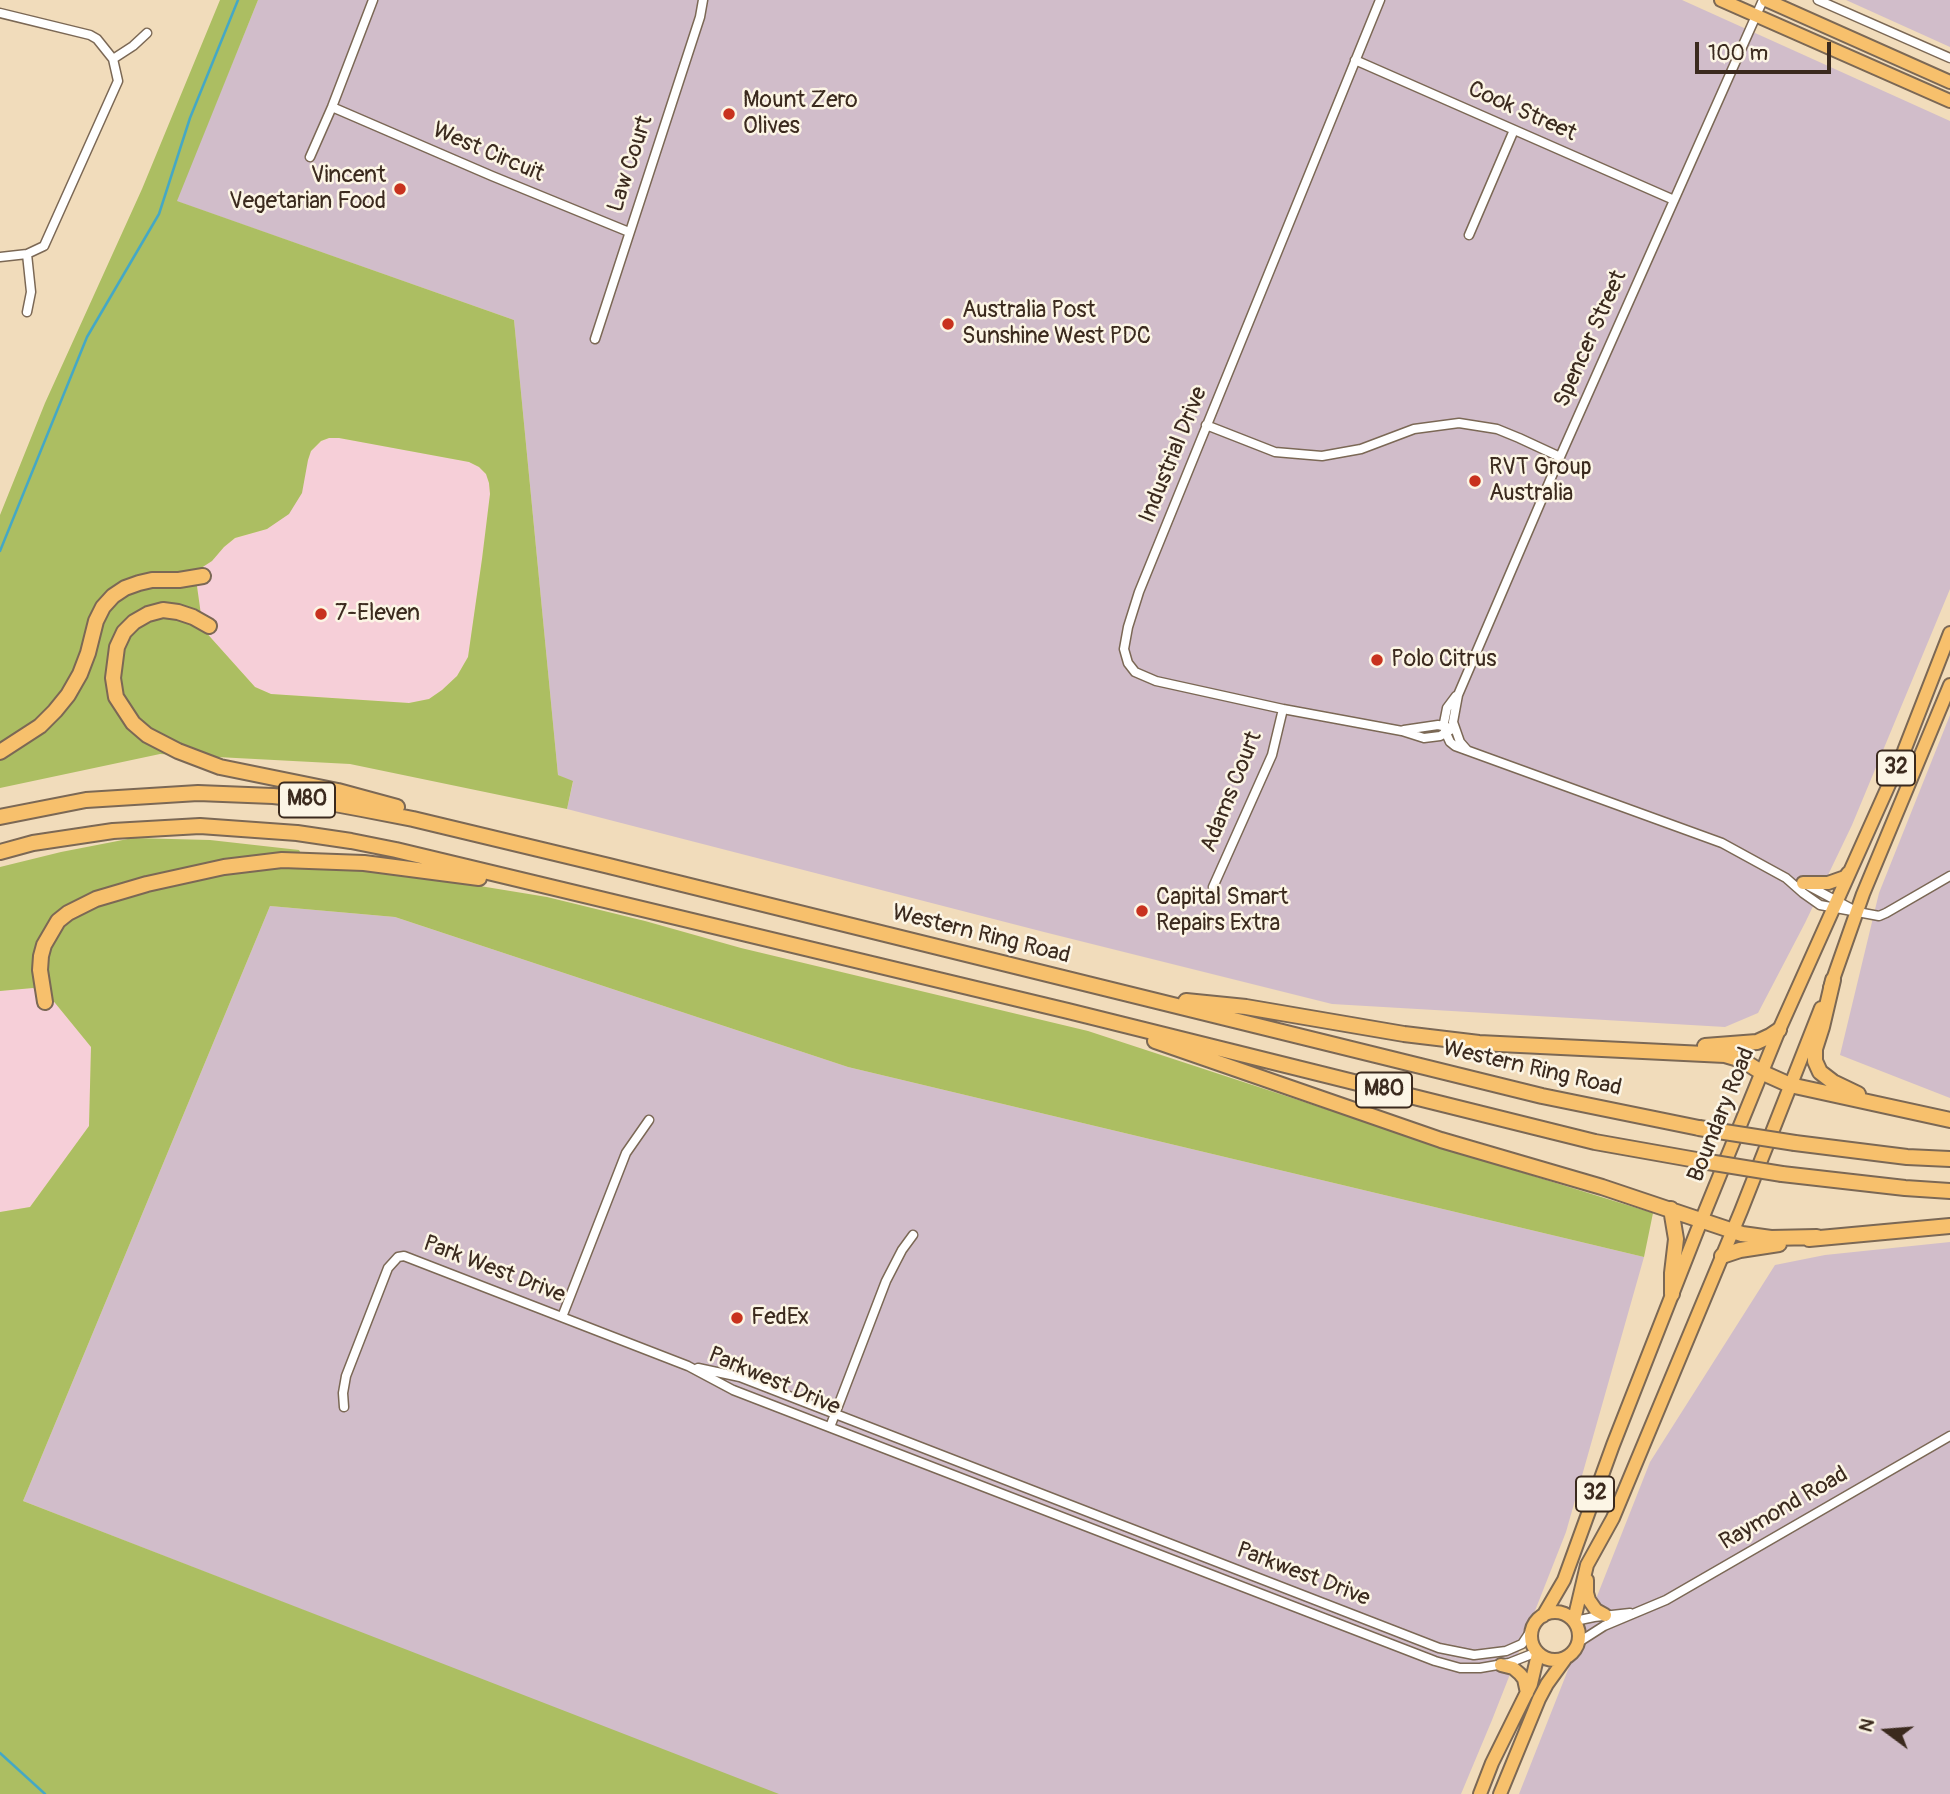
<!DOCTYPE html>
<style>
body{margin:0}
#map{position:relative;width:1950px;height:1794px;overflow:hidden;background:#f1dcbb;font-family:Pangolin,sans-serif}
canvas{display:block}
.north{position:absolute;left:1852px;top:1696px;width:70px;height:70px;-webkit-text-stroke:5px #fcf5e5;paint-order:stroke;rotate:286deg;font-size:19px;font-weight:700;line-height:28px;text-align:center;color:#3b2a1e}
.north::after{content:'';display:block;margin:auto;width:24px;height:32px;background:#3b2a1e;clip-path:polygon(50% 0,100% 100%,50% 72%,0 100%)}
.scale{position:absolute;left:1695px;top:42px;width:136px;height:32px;box-sizing:border-box;border:4px solid #3b2a1e;border-top:0;padding-left:9px;font-size:21px;line-height:24px;white-space:nowrap;color:#3b2a1e;-webkit-text-stroke:5px #fcf5e5;paint-order:stroke}
</style>
<div id="map">
<canvas width="1950" height="1794"></canvas>
<div class="north">N</div>
<div class="scale">100 m</div>
</div>
<script>
const context = document.querySelector('canvas').getContext('2d');
context.lineJoin = 'round';
function paint(path, color) { context.fillStyle = color; context.fill(path, 'evenodd'); }
const poly = rows => new Path2D(rows.map(r => 'M' + r).join(''));
function trace(path, color, width, dash) { context.strokeStyle = color; context.lineWidth = width; context.lineCap = dash ? 'butt' : 'round'; context.setLineDash(dash || []); context.stroke(path); }
function label(font, color, halo, rows, align = 'center') {
  context.font = font + ' Pangolin,sans-serif'; context.lineWidth = 5; context.setLineDash([]); context.textBaseline = 'middle'; context.strokeStyle = halo; context.fillStyle = color; for (const [text, x, y, turn = 0] of rows) {
    context.save(); context.translate(x, y); context.rotate((+turn || 0) * Math.PI / 180); context.textAlign = isNaN(turn) ? turn : align; if (halo) context.strokeText(text, 0, 0); context.fillText(text, 0, 0); context.restore();
  }
}
const built = poly([
 [329,438,339,438,469,462,479,467,486,474,489,483,490,494,482,559,468,657,457,676,442,690,429,699,409,703,271,694,255,687,203,629,195,572,212,561,224,547,236,538,267,529,308,460,311,451,322,441],
 [33,988,51,998,91,1047,89,1126,30,1207,0,1212,0,991]
]);
const industrial = poly([
 [258,0,1682,0,1950,121,1950,589,1852,825,1805,923,1758,1013,1725,1027,1332,1004,1044,932,567,809,573,782,558,775,514,320,176,201],
 [1846,0,1950,0,1950,47],
 [1950,715,1950,1098,1840,1055,1879,893],
 [270,906,395,917,848,1067,1644,1257,1566,1532,1492,1720,1461,1794,775,1794,23,1501],
 [1950,1242,1950,1794,1519,1794,1650,1462,1775,1265,1825,1255]
]);
const green = poly([
 [220,0,258,0,177,201,514,320,558,775,573,781,567,809,350,764,160,754,0,788,0,515,45,403,142,189],
 [329,438,339,438,469,462,479,467,486,474,489,483,490,494,482,559,468,657,457,676,442,690,429,699,409,703,271,694,255,687,203,629,195,572,212,561,224,547,235,538,267,529,289,514,302,493,308,460,311,451,321,441],
 [133,838,210,840,299,850,310,869,351,870,431,878,547,897,645,921,741,948,1088,1031,1475,1158,1653,1213,1644,1257,848,1067,395,917,270,906,23,1501,779,1794,0,1794,0,1212,30,1207,89,1126,91,1047,51,998,43,993,33,988,0,991,0,867,61,852]
]);
const stream = poly([
 [0,551,87,337,159,214,190,118,238,0],
 [0,1753,45,1794]
]);
const minor = poly([
 [1380,0,1139,592,1128,627,1124,649,1128,663,1135,672,1156,681,1283,709,1402,731,1424,738,1440,736,1454,728],
 [1818,0,1950,58],
 [0,13,90,35,97,39,113,59,118,81,44,246,27,254,0,257],
 [113,59,133,46,147,33],
 [1355,60,1674,200],
 [332,107,492,176,629,232],
 [310,157,332,107,373,0],
 [1469,235,1514,130],
 [27,312,31,292,27,254],
 [595,339,700,17,703,0],
 [1206,425,1275,452,1322,456,1361,449,1414,429,1459,423,1497,429,1519,438,1560,457],
 [1456,696,1447,708,1444,723,1445,731,1450,742,1455,746,1722,843,1786,878,1803,893,1820,905,1879,916,1886,913,1950,876],
 [1404,730,1438,725,1447,727],
 [1467,750,1460,742,1453,722,1458,695,1560,457,1763,0],
 [1807,885,1854,910],
 [1213,887,1272,755,1283,709],
 [562,1317,626,1153,649,1120],
 [698,1368,740,1377,1439,1648,1474,1655,1506,1651,1522,1644,1532,1629],
 [344,1407,343,1393,346,1376,388,1268,398,1257,404,1256,688,1366,733,1390,1435,1661,1460,1668,1480,1668,1509,1663,1537,1652],
 [830,1427,886,1281,902,1250,913,1235],
 [1575,1621,1594,1617,1630,1613],
 [1579,1642,1604,1626,1666,1600,1950,1436]
]);
const primary = poly([
 [1721,0,1950,101],
 [1766,0,1950,82],
 [1803,883,1828,883,1845,877,1848,873],
 [1830,988,1863,894,1950,685],
 [1587,1580,1587,1593,1589,1600,1596,1610,1605,1615],
 '1531 1636a24 24 0 1 1 48 0a24 24 0 1 1-48 0Z',
 [1543,1616,1564,1580,1613,1445,1697,1231,1779,1030,1904,751,1950,633],
 [1574,1620,1587,1565,1613,1518,1741,1211,1821,1008],
 [1501,1665,1513,1668,1520,1674,1524,1679,1527,1693],
 [1480,1794,1492,1763,1531,1684,1538,1654],
 [1500,1794,1539,1699,1547,1684,1565,1659]
]);
const motorway = poly([
 [209,626,193,617,178,612,163,610,148,614,134,622,124,632,117,647,113,678,116,697,133,723,147,735,178,751,220,767,338,791,397,807],
 [0,752,40,726,55,711,68,695,80,674,88,653,96,621,103,607,113,596,125,588,139,583,152,580,179,580,203,576],
 [0,817,86,800,198,793,273,796,319,801,362,809,413,819,609,866,1542,1096,1699,1128],
 [0,852,33,843,113,831,200,826,297,833,351,841,396,850,1068,1011,1595,1142,1702,1161],
 [1833,980,1822,1027,1815,1049,1815,1061,1820,1072,1833,1082,1858,1094],
 [1186,1001,1246,1007,1404,1034,1479,1043,1725,1055,1742,1060,1761,1072,1790,1085,1950,1120],
 [45,1002,40,970,41,956,44,945,58,921,68,913,96,899,147,884,224,867,282,860,364,863,479,878],
 [1155,1041,1441,1140,1602,1187,1742,1234,1771,1238,1817,1237],
 [1705,1046,1757,1042,1770,1036,1779,1030],
 [1795,1143,1907,1157,1950,1159],
 [1782,1174,1905,1188,1950,1191],
 [1671,1209,1676,1239,1672,1273,1672,1294],
 [1809,1239,1950,1226],
 [1722,1256,1740,1250,1779,1244]
]);
const motorwayBridge = poly([
 [1699,1128,1795,1143],
 [1702,1161,1782,1174]
]);
const markers = [
 [729,114,7,"#c8321e"],
 [400,189,7,"#c8321e"],
 [948,324,7,"#c8321e"],
 [1475,481,7,"#c8321e"],
 [321,614,7,"#c8321e"],
 [1377,660,7,"#c8321e"],
 [1142,911,7,"#c8321e"],
 [737,1318,7,"#c8321e"]
];
const shields = [
 [1896,768,38],
 [307,800,56],
 [1384,1090,56],
 [1595,1494,38]
];
const shieldNames = [
 ["32",1896,768],
 ["M80",307,800],
 ["M80",1384,1090],
 ["32",1595,1494]
];
const poiNames = [
 ["Mount Zero",743,101],
 ["Olives",743,127],
 ["Vincent",386,176,"right"],
 ["Vegetarian Food",386,202,"right"],
 ["Australia Post",962,311],
 ["Sunshine West PDC",962,337],
 ["RVT Group",1489,468],
 ["Australia",1489,494],
 ["7-Eleven",335,614],
 ["Polo Citrus",1391,660],
 ["Capital Smart",1156,898],
 ["Repairs Extra",1156,924],
 ["FedEx",751,1318]
];
const streetNames = [
 ["Cook Street",1522,112,24],
 ["West Circuit",488,153,23],
 ["Law Court",631,164,-72],
 ["Spencer Street",1591,339,-66],
 ["Industrial Drive",1174,455,-68],
 ["Adams Court",1232,792,-68],
 ["Western Ring Road",981,935,14],
 ["Western Ring Road",1532,1069,13],
 ["Boundary Road",1722,1115,-68],
 ["Park West Drive",494,1270,21],
 ["Parkwest Drive",774,1382,23],
 ["Raymond Road",1784,1509,-30],
 ["Parkwest Drive",1303,1575,21]
];
paint(built, '#f6cfd8');
paint(industrial, '#d1bdca');
paint(green, '#acbe62');
trace(stream, '#45a8c5', 2.5);
trace(minor, '#7b6855', 11);
trace(primary, '#7b6855', 16);
trace(motorway, '#7b6855', 18);
trace(minor, '#fff', 8);
trace(primary, '#f7c06c', 12);
trace(motorway, '#f7c06c', 14);
trace(motorwayBridge, '#7b6855', 18, []);
trace(motorwayBridge, '#f7c06c', 14);
for (const [x, y, r, color] of markers) { const dot = new Path2D(); dot.arc(x, y, r, 0, 2 * Math.PI); context.fillStyle = color; context.fill(dot); trace(dot, '#fcf5e5', 2.5); }
for (const [x, y, w] of shields) { const box = new Path2D(); box.roundRect(x - w / 2, y - 17.5, w, 35, 5); context.fillStyle = '#fcf5e5'; context.fill(box); trace(box, '#3b2a1e', 2); }
label('bold 21px', '#3b2a1e', null, shieldNames);
label('23px', '#3b2a1e', '#fcf5e5', poiNames, 'left');
label('23px', '#3b2a1e', '#fcf5e5', streetNames);
</script>
